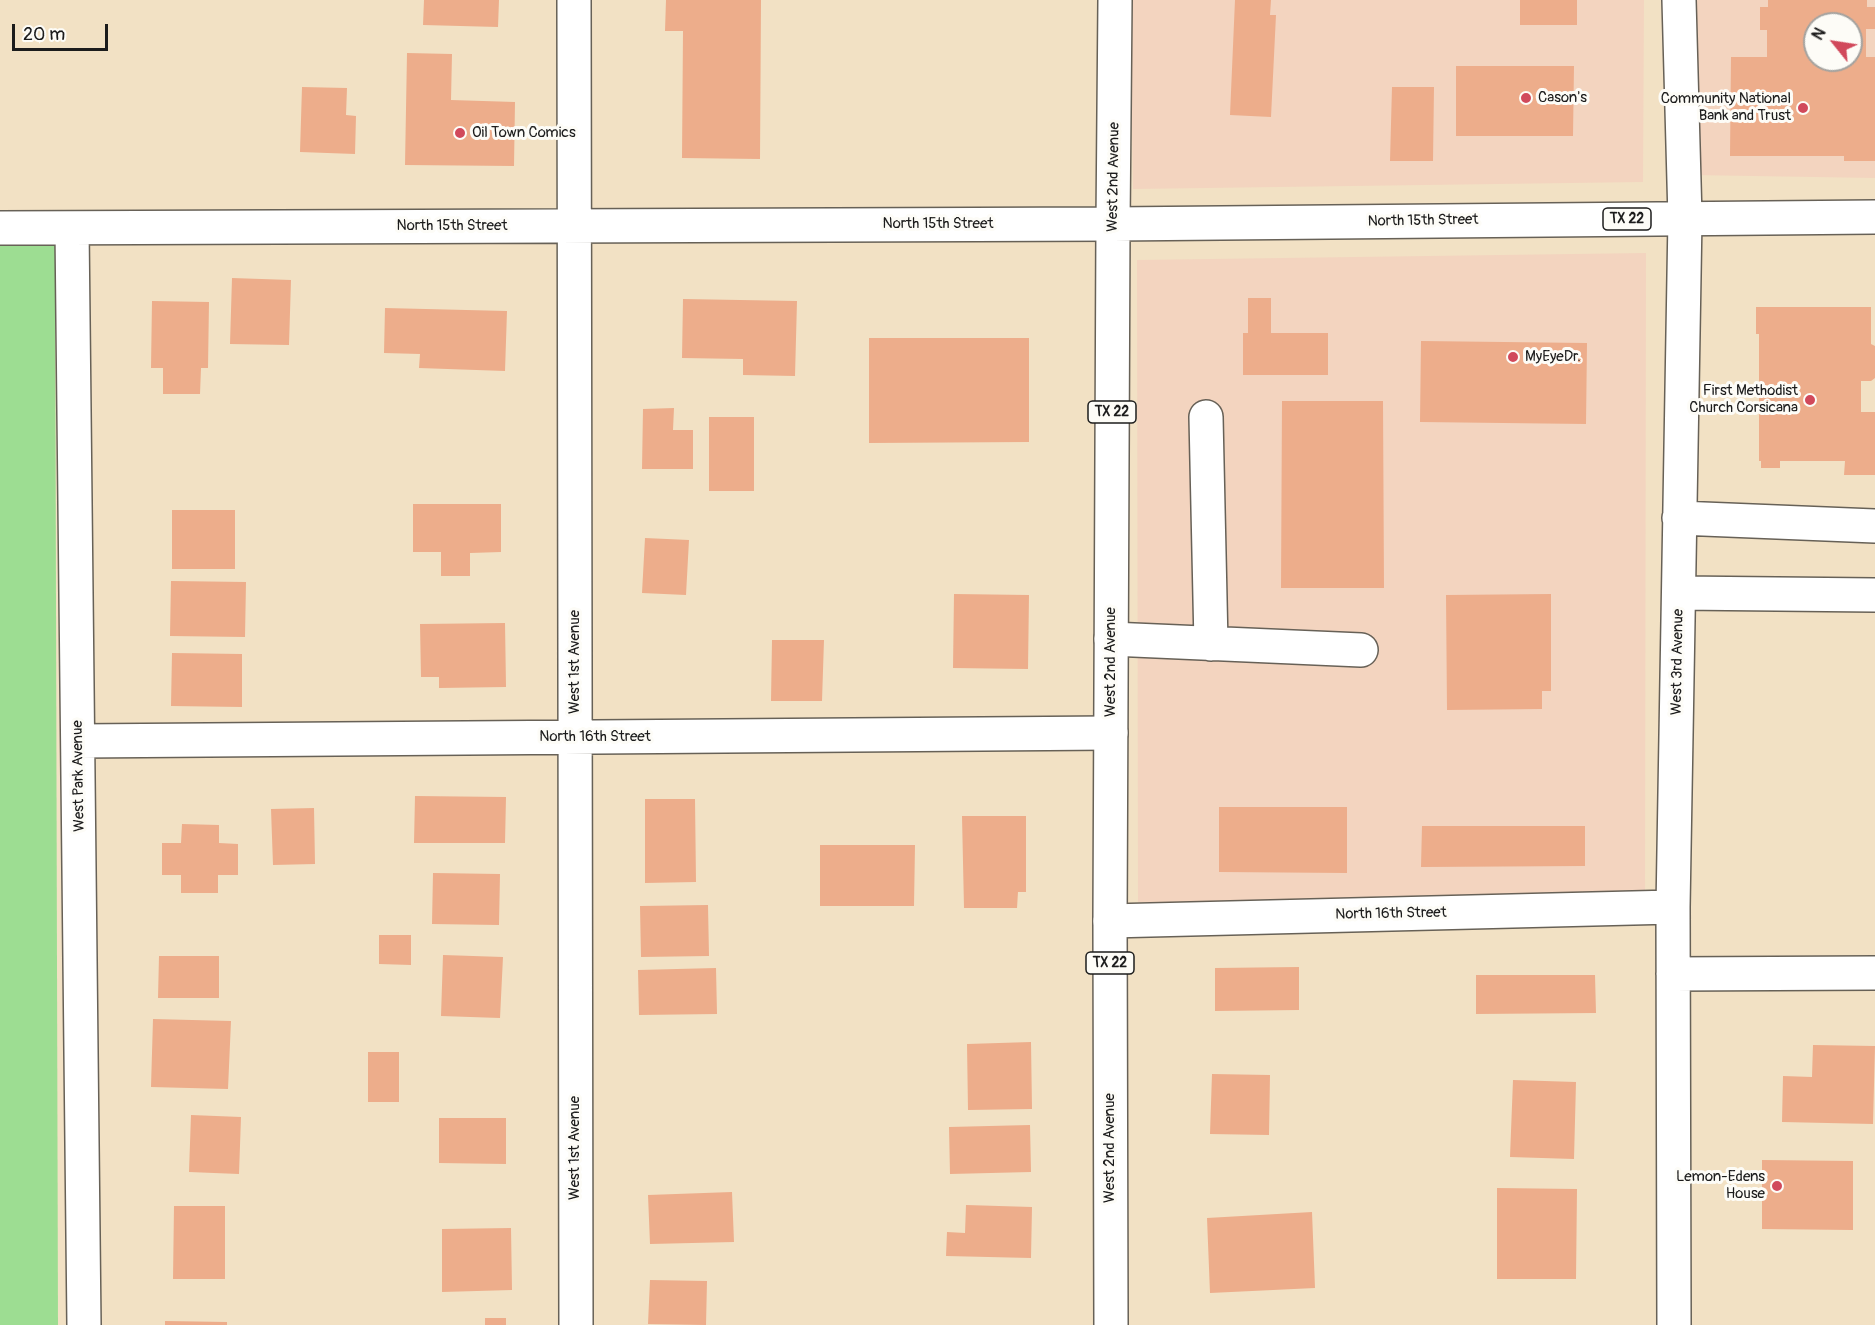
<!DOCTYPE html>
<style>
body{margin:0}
#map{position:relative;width:1875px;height:1325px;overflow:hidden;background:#f2e1c4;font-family:Pangolin,sans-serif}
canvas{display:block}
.north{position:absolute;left:1803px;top:12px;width:60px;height:60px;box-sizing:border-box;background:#fdfcf7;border:2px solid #a3a29f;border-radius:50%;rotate:300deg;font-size:16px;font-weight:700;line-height:24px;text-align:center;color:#1c1c1c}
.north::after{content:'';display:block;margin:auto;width:21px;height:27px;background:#d1495b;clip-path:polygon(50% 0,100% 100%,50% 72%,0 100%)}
.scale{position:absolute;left:12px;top:24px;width:96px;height:27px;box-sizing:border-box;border:3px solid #1c1c1c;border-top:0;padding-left:8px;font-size:18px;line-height:21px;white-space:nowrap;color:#1c1c1c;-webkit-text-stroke:4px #fdfcf7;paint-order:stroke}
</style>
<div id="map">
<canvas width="1875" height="1325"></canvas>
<div class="north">N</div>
<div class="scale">20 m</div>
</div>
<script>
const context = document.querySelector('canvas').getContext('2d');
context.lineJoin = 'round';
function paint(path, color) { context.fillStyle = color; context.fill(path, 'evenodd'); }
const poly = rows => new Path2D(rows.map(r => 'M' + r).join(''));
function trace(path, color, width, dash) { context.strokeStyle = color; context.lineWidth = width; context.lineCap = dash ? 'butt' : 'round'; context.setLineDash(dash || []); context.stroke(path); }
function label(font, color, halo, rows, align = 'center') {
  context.font = font + ' Pangolin,sans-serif'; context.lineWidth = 6; context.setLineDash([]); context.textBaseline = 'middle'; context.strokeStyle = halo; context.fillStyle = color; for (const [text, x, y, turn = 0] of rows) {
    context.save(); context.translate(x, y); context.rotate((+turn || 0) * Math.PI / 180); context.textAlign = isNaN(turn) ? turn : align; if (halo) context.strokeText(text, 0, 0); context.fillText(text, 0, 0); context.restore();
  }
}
const built = poly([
 [1130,0,1644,0,1643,182,1133,189],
 [1694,0,1875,0,1875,178,1692,175],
 [1815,24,1851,24,1851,60,1815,60],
 [1646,253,1645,900,1138,902,1137,260]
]);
const green = poly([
 [0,243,55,243,58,1325,0,1325]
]);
const building = poly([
 [424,0,499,0,498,27,423,25],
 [666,0,761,0,760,159,682,158,683,31,665,31],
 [1235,0,1271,0,1270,15,1276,15,1271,117,1230,115],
 [1520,0,1577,0,1577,25,1520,25],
 [1768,0,1867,0,1867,7,1875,7,1875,29,1866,29,1866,57,1875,57,1875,161,1844,161,1844,156,1730,156,1731,57,1767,57,1767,30,1760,30,1760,7,1768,7],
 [1815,24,1851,24,1851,60,1815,60],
 [407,53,452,54,451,100,515,102,514,166,405,165],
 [1456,66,1574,66,1573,136,1456,136],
 [302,87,347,88,346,115,356,116,355,154,300,152],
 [1392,87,1434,87,1433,161,1390,161],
 [232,278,291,280,289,345,230,344],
 [1248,298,1271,298,1271,333,1328,333,1328,375,1243,375,1243,333,1248,333],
 [683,299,797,301,795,376,743,375,743,359,682,358],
 [152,301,209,302,208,368,201,368,200,394,163,394,163,368,151,368],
 [1756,307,1871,307,1871,344,1875,346,1875,378,1871,381,1861,381,1861,412,1875,412,1875,475,1844,475,1845,461,1780,461,1780,468,1761,468,1761,461,1759,461,1759,334,1756,334],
 [385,308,507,311,505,371,419,368,420,354,384,353],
 [869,338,1029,338,1029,442,869,443],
 [1421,341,1587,343,1586,424,1420,422],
 [1282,401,1383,401,1384,588,1281,588],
 [674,408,673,430,693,430,693,469,642,469,643,409],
 [709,417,754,417,754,491,709,491],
 [413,504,501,504,501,552,470,553,470,576,441,576,441,552,413,552],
 [172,510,235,510,235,569,172,569],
 [645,538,689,540,686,595,642,593],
 [171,581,246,582,245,637,170,636],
 [954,594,1029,595,1028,669,953,668],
 [1551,594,1551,691,1542,691,1542,709,1447,710,1446,595],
 [505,623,506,687,439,688,439,677,421,677,420,624],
 [772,640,824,640,822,701,771,701],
 [172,653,242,654,242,707,171,706],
 [415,796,506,797,505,843,414,843],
 [645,799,695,799,696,882,645,883],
 [1219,807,1347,807,1347,873,1219,872],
 [314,808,315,864,273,865,271,809],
 [962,816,1026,816,1026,892,1018,892,1017,908,964,908],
 [182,824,219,825,219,843,238,844,238,875,218,875,218,893,181,893,181,875,162,875,162,843,181,843],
 [1422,826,1585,826,1585,866,1421,867],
 [820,845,915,845,914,906,820,906],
 [433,873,500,874,499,925,432,924],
 [708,905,709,956,641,957,640,906],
 [379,935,411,935,411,965,379,964],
 [443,955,503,957,500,1018,441,1016],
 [159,956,219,956,219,998,158,998],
 [1299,967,1299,1010,1215,1011,1215,968],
 [716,968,717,1014,639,1015,638,970],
 [1476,975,1595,975,1596,1013,1476,1014],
 [153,1019,231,1021,228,1089,151,1087],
 [1031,1042,1032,1109,968,1110,967,1044],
 [1813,1045,1875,1046,1873,1124,1782,1122,1783,1076,1812,1077],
 [368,1052,399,1052,399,1102,368,1102],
 [1212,1074,1270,1075,1269,1135,1210,1134],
 [1513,1080,1576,1082,1574,1159,1510,1157],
 [191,1115,241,1117,239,1174,189,1172],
 [439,1118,506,1118,506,1164,439,1163],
 [1030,1125,1031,1172,950,1174,949,1127],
 [1762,1160,1853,1161,1853,1230,1762,1229],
 [1497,1188,1577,1189,1576,1279,1497,1279],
 [732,1192,734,1242,650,1244,648,1195],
 [966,1205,1032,1207,1031,1258,946,1256,947,1232,965,1233],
 [174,1206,225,1206,225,1279,173,1279],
 [1312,1212,1315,1288,1210,1293,1207,1218],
 [511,1228,512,1290,442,1292,442,1229],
 [650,1280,707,1281,706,1325,648,1324],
 [485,1318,506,1318,506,1325,485,1325],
 [165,1321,227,1322,227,1325,165,1325]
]);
const minor = poly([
 [574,0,576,1325],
 [0,228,1113,224,1115,0],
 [72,228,84,1325],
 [1206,417,1211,644],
 [1679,518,1875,526],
 [1679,593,1875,595],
 [1111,639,1361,650],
 [79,741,1111,733],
 [1110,921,1673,907],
 [1673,974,1875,973],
 [1674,1325,1673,907,1685,218]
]);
const major = poly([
 [1679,0,1685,218],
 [1111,1325,1110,921,1113,224,1875,217]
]);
const markers = [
 [1526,98,6,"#d1495b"],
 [1803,108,6,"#d1495b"],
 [460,133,6,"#d1495b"],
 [1513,357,6,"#d1495b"],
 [1810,400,6,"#d1495b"],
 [1777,1186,6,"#d1495b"]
];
const shields = [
 [1627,219,48],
 [1112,412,48],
 [1110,963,48]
];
const shieldNames = [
 ["TX 22",1627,219],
 ["TX 22",1112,412],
 ["TX 22",1110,963]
];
const poiNames = [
 ["Cason's",1538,98],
 ["Community National",1791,99,"right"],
 ["Bank and Trust",1791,116,"right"],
 ["Oil Town Comics",472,133],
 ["MyEyeDr.",1525,357],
 ["First Methodist",1798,391,"right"],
 ["Church Corsicana",1798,408,"right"],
 ["Lemon-Edens",1765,1177,"right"],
 ["House",1765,1194,"right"]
];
const streetNames = [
 ["West 2nd Avenue",1114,177,-89],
 ["North 15th Street",1423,221,-1],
 ["North 15th Street",938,224],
 ["North 15th Street",452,226],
 ["West 1st Avenue",575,662,-90],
 ["West 2nd Avenue",1111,662,-90],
 ["West 3rd Avenue",1678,662,-89],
 ["North 16th Street",595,737],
 ["West Park Avenue",79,776,-91],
 ["North 16th Street",1391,914,-1],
 ["West 1st Avenue",575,1148,-90],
 ["West 2nd Avenue",1110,1148,-90]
];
paint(built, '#f3d4bf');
paint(green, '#9ddd92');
paint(building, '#edad8b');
trace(minor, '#676157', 36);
trace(major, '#676157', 36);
trace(minor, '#fff', 33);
trace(major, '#fff', 33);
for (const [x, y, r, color] of markers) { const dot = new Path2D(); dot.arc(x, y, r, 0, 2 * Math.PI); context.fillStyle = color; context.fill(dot); trace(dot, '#fdfcf7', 2); }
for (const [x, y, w] of shields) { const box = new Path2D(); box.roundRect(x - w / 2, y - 11, w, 22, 4.5); context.fillStyle = '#fdfcf7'; context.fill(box); trace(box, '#1c1c1c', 1.5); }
label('bold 14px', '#1c1c1c', null, shieldNames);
label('15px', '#1c1c1c', '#fdfcf7', poiNames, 'left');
label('15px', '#1c1c1c', '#fdfcf7', streetNames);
</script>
